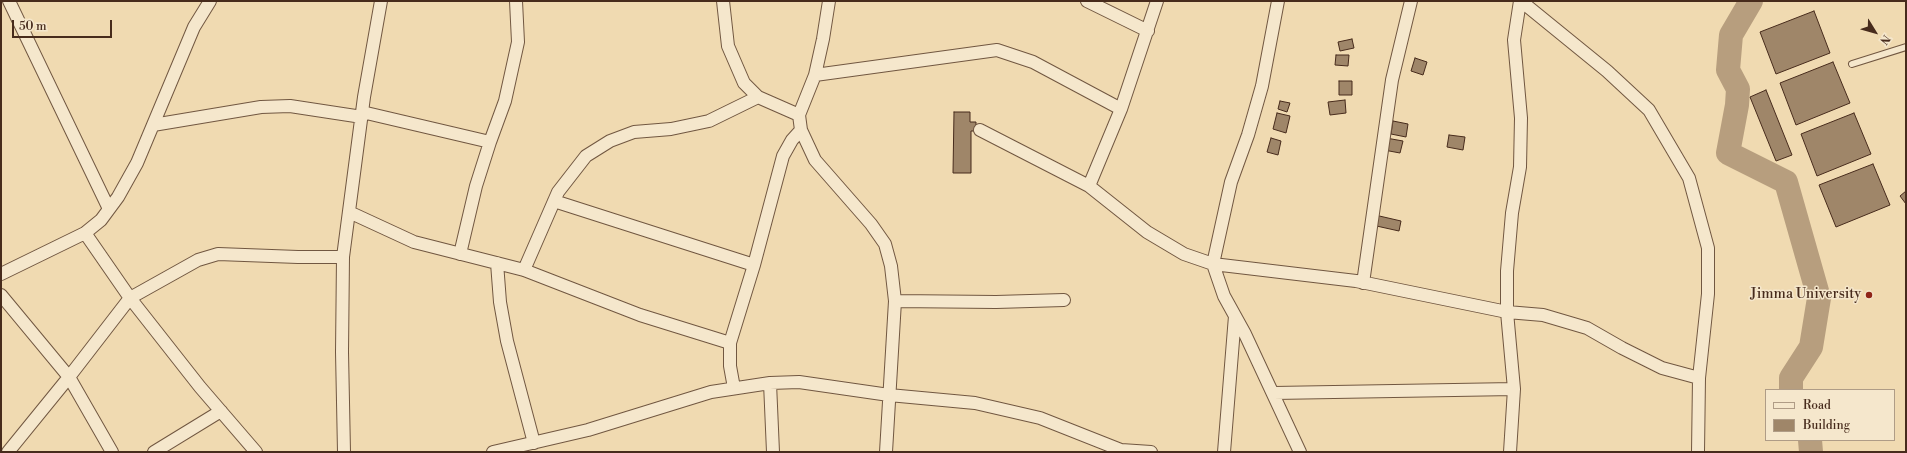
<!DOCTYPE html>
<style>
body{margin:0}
#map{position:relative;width:1907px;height:453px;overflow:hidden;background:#f0dab1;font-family:"Libre Bodoni",serif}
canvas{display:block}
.frame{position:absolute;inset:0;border:2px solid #472b1c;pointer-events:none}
.legend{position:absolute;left:1765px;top:389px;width:130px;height:52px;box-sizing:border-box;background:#f5e7cc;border:1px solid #af9c86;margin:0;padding:5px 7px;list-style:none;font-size:12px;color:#472b1c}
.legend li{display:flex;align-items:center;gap:8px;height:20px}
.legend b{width:20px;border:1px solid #af9c86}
.north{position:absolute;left:1855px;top:12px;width:40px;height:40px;-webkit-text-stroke:3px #f5e7cc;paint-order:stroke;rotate:127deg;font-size:11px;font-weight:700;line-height:16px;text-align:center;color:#472b1c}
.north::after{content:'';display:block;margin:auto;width:14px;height:18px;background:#472b1c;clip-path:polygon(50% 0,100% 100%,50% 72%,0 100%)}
.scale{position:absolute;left:12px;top:20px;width:100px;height:18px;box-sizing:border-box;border:2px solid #472b1c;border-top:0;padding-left:5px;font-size:12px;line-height:14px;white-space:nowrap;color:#472b1c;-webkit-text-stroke:3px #f5e7cc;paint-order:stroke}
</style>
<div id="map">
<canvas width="1907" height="453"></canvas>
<div class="frame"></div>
<ul class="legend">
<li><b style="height:5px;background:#f5e7cc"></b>Road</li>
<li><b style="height:11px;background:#9f8669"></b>Building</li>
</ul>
<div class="north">N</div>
<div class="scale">50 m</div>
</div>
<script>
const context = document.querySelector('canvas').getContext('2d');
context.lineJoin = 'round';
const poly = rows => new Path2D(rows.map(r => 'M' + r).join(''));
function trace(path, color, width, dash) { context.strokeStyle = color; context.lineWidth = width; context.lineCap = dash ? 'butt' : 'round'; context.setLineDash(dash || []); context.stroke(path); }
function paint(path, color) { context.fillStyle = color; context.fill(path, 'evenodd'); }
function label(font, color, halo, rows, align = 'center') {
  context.font = font + ' "Libre Bodoni",serif'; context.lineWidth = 3; context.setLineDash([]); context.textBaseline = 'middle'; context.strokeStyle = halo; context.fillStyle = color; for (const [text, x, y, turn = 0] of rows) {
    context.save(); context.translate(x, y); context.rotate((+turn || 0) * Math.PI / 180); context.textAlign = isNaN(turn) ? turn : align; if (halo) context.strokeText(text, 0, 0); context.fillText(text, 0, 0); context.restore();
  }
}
const river = poly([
 [1751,1,1731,35,1728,70,1738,89,1737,105,1728,153,1786,182,1819,298,1811,347,1791,378,1791,390],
 [1810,440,1811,452]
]);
const building = poly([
 [1814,11,1830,53,1776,74,1760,32,1814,11],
 [1352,39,1354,48,1340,51,1338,42,1352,39],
 [1336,55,1349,55,1348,66,1335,65,1336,55],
 [1415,58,1427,62,1423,75,1411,71,1415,58],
 [1833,62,1850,103,1796,125,1780,83,1833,62],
 [1339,81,1352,81,1352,95,1339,95,1339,81],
 [1766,90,1792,155,1776,161,1750,97,1766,90],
 [1345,100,1346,113,1330,115,1328,102,1345,100],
 [1280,101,1290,103,1287,112,1278,109,1280,101],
 [954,112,970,112,970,122,976,122,976,131,971,131,971,173,953,173,954,112],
 [1277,113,1290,116,1286,133,1273,129,1277,113],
 [1854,113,1871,154,1817,176,1801,134,1854,113],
 [1393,121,1408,124,1406,137,1391,134,1393,121],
 [1449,135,1465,137,1463,150,1447,147,1449,135],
 [1271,138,1281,141,1278,155,1267,152,1271,138],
 [1386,138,1403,141,1400,153,1384,150,1386,138],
 [1873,164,1890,205,1836,227,1819,185,1873,164],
 [1906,191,1906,204,1900,196,1906,191],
 [1375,215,1401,221,1399,231,1372,225,1375,215]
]);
const lane = poly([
 [1852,64,1906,47]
]);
const street = poly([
 [9,1,109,209],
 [723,1,728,46,744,83,758,97,799,115],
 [829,1,823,39,815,75,799,115,801,130,815,160,871,224,885,244,891,266,895,301,886,452],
 [1087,1,1148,31],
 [1278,1,1262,86,1248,135,1231,182,1213,264,1224,296,1245,334,1300,452],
 [1521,1,1607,71,1649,110,1689,178,1708,248,1708,294,1699,378,1698,452],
 [815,75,997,50,1033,62,1121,109],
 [362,112,490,142],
 [153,125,261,107,290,106,362,117],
 [980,130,1089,186,1147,232,1184,254,1213,264,1356,281,1507,312,1543,315,1587,328,1622,348,1662,368,1699,378],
 [1089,186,1121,109,1157,1],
 [554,201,754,265],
 [349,212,414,242,524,270,640,315,730,343],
 [85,233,130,298,200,387,256,452],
 [460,254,476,186,490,142,505,101,518,42,516,1],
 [497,263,500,302,507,341,534,443],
 [524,270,558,192,586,156,610,141,634,132,671,129,709,121,758,97],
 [1,274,85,233,101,220,118,197,137,163,194,27,210,1],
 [1363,283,1392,80,1411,1],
 [1,295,69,377,112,452],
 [895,301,996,302,1064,300],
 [770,383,773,452],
 [734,388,730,366,730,343,754,265,783,156,792,140,801,130],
 [1274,393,1514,389],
 [8,452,69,377,130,298,198,260,218,254,298,257,343,257],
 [154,452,221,411],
 [344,452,342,352,343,257,364,97,381,1],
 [493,452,588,430,711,392,770,383,799,382,889,395,975,403,1040,418,1121,450,1151,452],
 [1224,452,1235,316],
 [1510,452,1514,389,1507,312,1507,271,1512,213,1520,167,1521,118,1514,40,1520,1]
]);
const markers = [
 [1869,295,4,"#8f2418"]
];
const poiNames = [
 ["Jimma University",1861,295]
];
trace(river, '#b79e7e', 24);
paint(building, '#9f8669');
trace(building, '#472b1c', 1);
trace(lane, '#715741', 8);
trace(street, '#715741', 14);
trace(lane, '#f5e7cc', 6);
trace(street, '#f5e7cc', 12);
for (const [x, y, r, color] of markers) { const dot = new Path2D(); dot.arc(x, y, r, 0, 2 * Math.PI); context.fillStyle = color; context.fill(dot); trace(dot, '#f5e7cc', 1.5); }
label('14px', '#472b1c', '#f5e7cc', poiNames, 'right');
</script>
